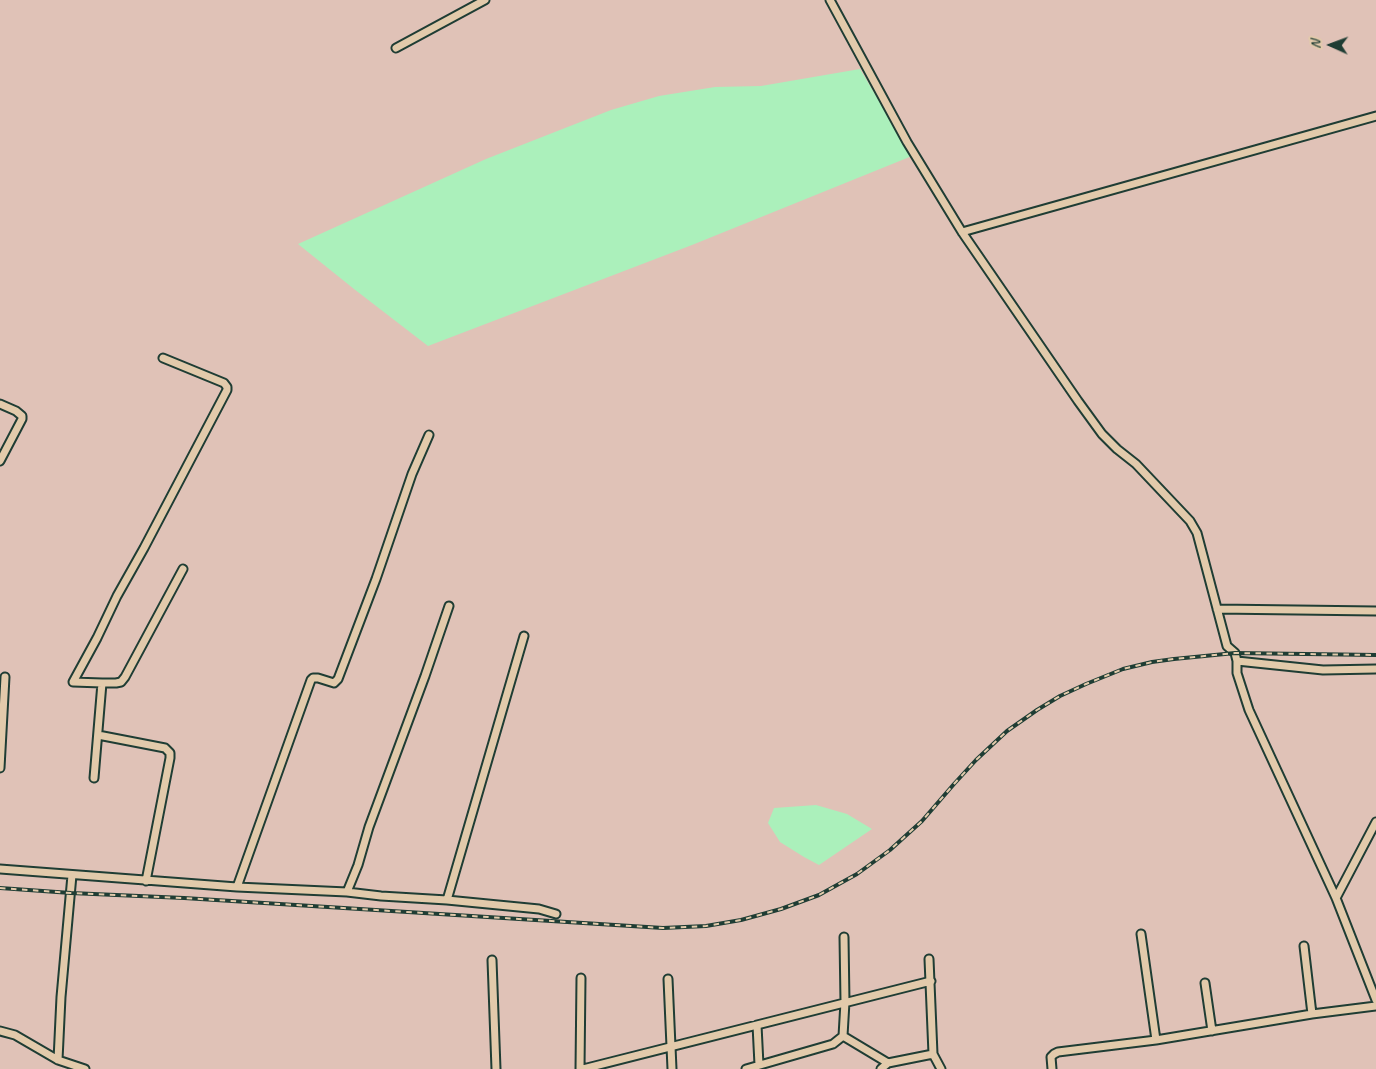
<!DOCTYPE html>
<style>
body{margin:0}
#map{position:relative;width:1376px;height:1069px;overflow:hidden;background:#e0c2b7;font-family:Caveat,sans-serif}
canvas{display:block}
.north{position:absolute;left:1306px;top:20px;width:50px;height:50px;-webkit-text-stroke:4px #e2caab;paint-order:stroke;rotate:272deg;font-size:14px;font-weight:700;line-height:20px;text-align:center;color:#1f3d34}
.north::after{content:'';display:block;margin:auto;width:18px;height:22px;background:#1f3d34;clip-path:polygon(50% 0,100% 100%,50% 72%,0 100%)}
</style>
<div id="map">
<canvas width="1376" height="1069"></canvas>
<div class="north">N</div>
</div>
<script>
const context = document.querySelector('canvas').getContext('2d');
context.lineJoin = 'round';
function paint(path, color) { context.fillStyle = color; context.fill(path, 'evenodd'); }
const poly = rows => new Path2D(rows.map(r => 'M' + r).join(''));
function trace(path, color, width, dash) { context.strokeStyle = color; context.lineWidth = width; context.lineCap = dash ? 'butt' : 'round'; context.setLineDash(dash || []); context.stroke(path); }
const green = poly([
 [860,69,912,156,692,245,428,346,354,289,298,244,486,159,611,110,659,96,715,87,761,86],
 [816,805,847,814,872,829,819,865,804,857,780,842,768,823,774,808]
]);
const minor = poly([
 [830,0,907,142,962,232,1078,401,1102,434,1117,449,1136,464,1190,521,1197,533,1227,646,1235,653,1237,661,1237,673,1249,710,1336,898,1376,1000],
 [396,48,485,0],
 [962,232,1376,116],
 [0,404,16,411,22,416,22,419,0,461],
 [1217,609,1376,611],
 [1237,661,1323,670,1376,669],
 [102,683,116,683,121,682,125,677,183,569],
 [98,735,165,748,170,753,170,758,146,881],
 [0,768,5,677],
 [94,778,102,683,73,682,97,638,117,596,144,548,227,390,227,387,224,383,163,358],
 [0,869,237,887,347,892,381,896,447,900,539,909,556,914],
 [237,887,311,680,313,678,318,678,334,683,338,679,376,579,412,474,429,435],
 [347,892,358,865,369,827,425,676,449,606],
 [1336,898,1376,822],
 [447,900,524,636],
 [1141,934,1156,1040],
 [1304,946,1312,1014],
 [929,959,933,1054,941,1069],
 [492,960,496,1069],
 [668,979,672,1069],
 [1205,983,1212,1031],
 [757,1025,759,1065],
 [0,1031,15,1035,58,1060,85,1069],
 [843,1036,888,1063],
 [58,1060,61,997,72,875],
 [580,1069,581,978],
 [583,1069,931,981],
 [746,1069,833,1044,843,1036,845,1002,844,937],
 [881,1069,888,1063,933,1054],
 [1052,1069,1051,1057,1054,1054,1058,1052,1156,1040,1312,1014,1376,1006]
]);
const rail = poly([
 [0,888,71,893,184,898,663,928,706,926,741,920,781,909,819,895,857,874,890,850,922,821,954,784,976,760,1007,731,1037,710,1060,696,1086,684,1123,669,1152,662,1174,659,1235,653,1376,655]
]);
paint(green, '#abf0bb');
trace(minor, '#1f3d34', 11);
trace(minor, '#e2caab', 7);
trace(rail, '#1f3d34', 4);
trace(rail, '#e2caab', 2, [5.5]);
</script>
